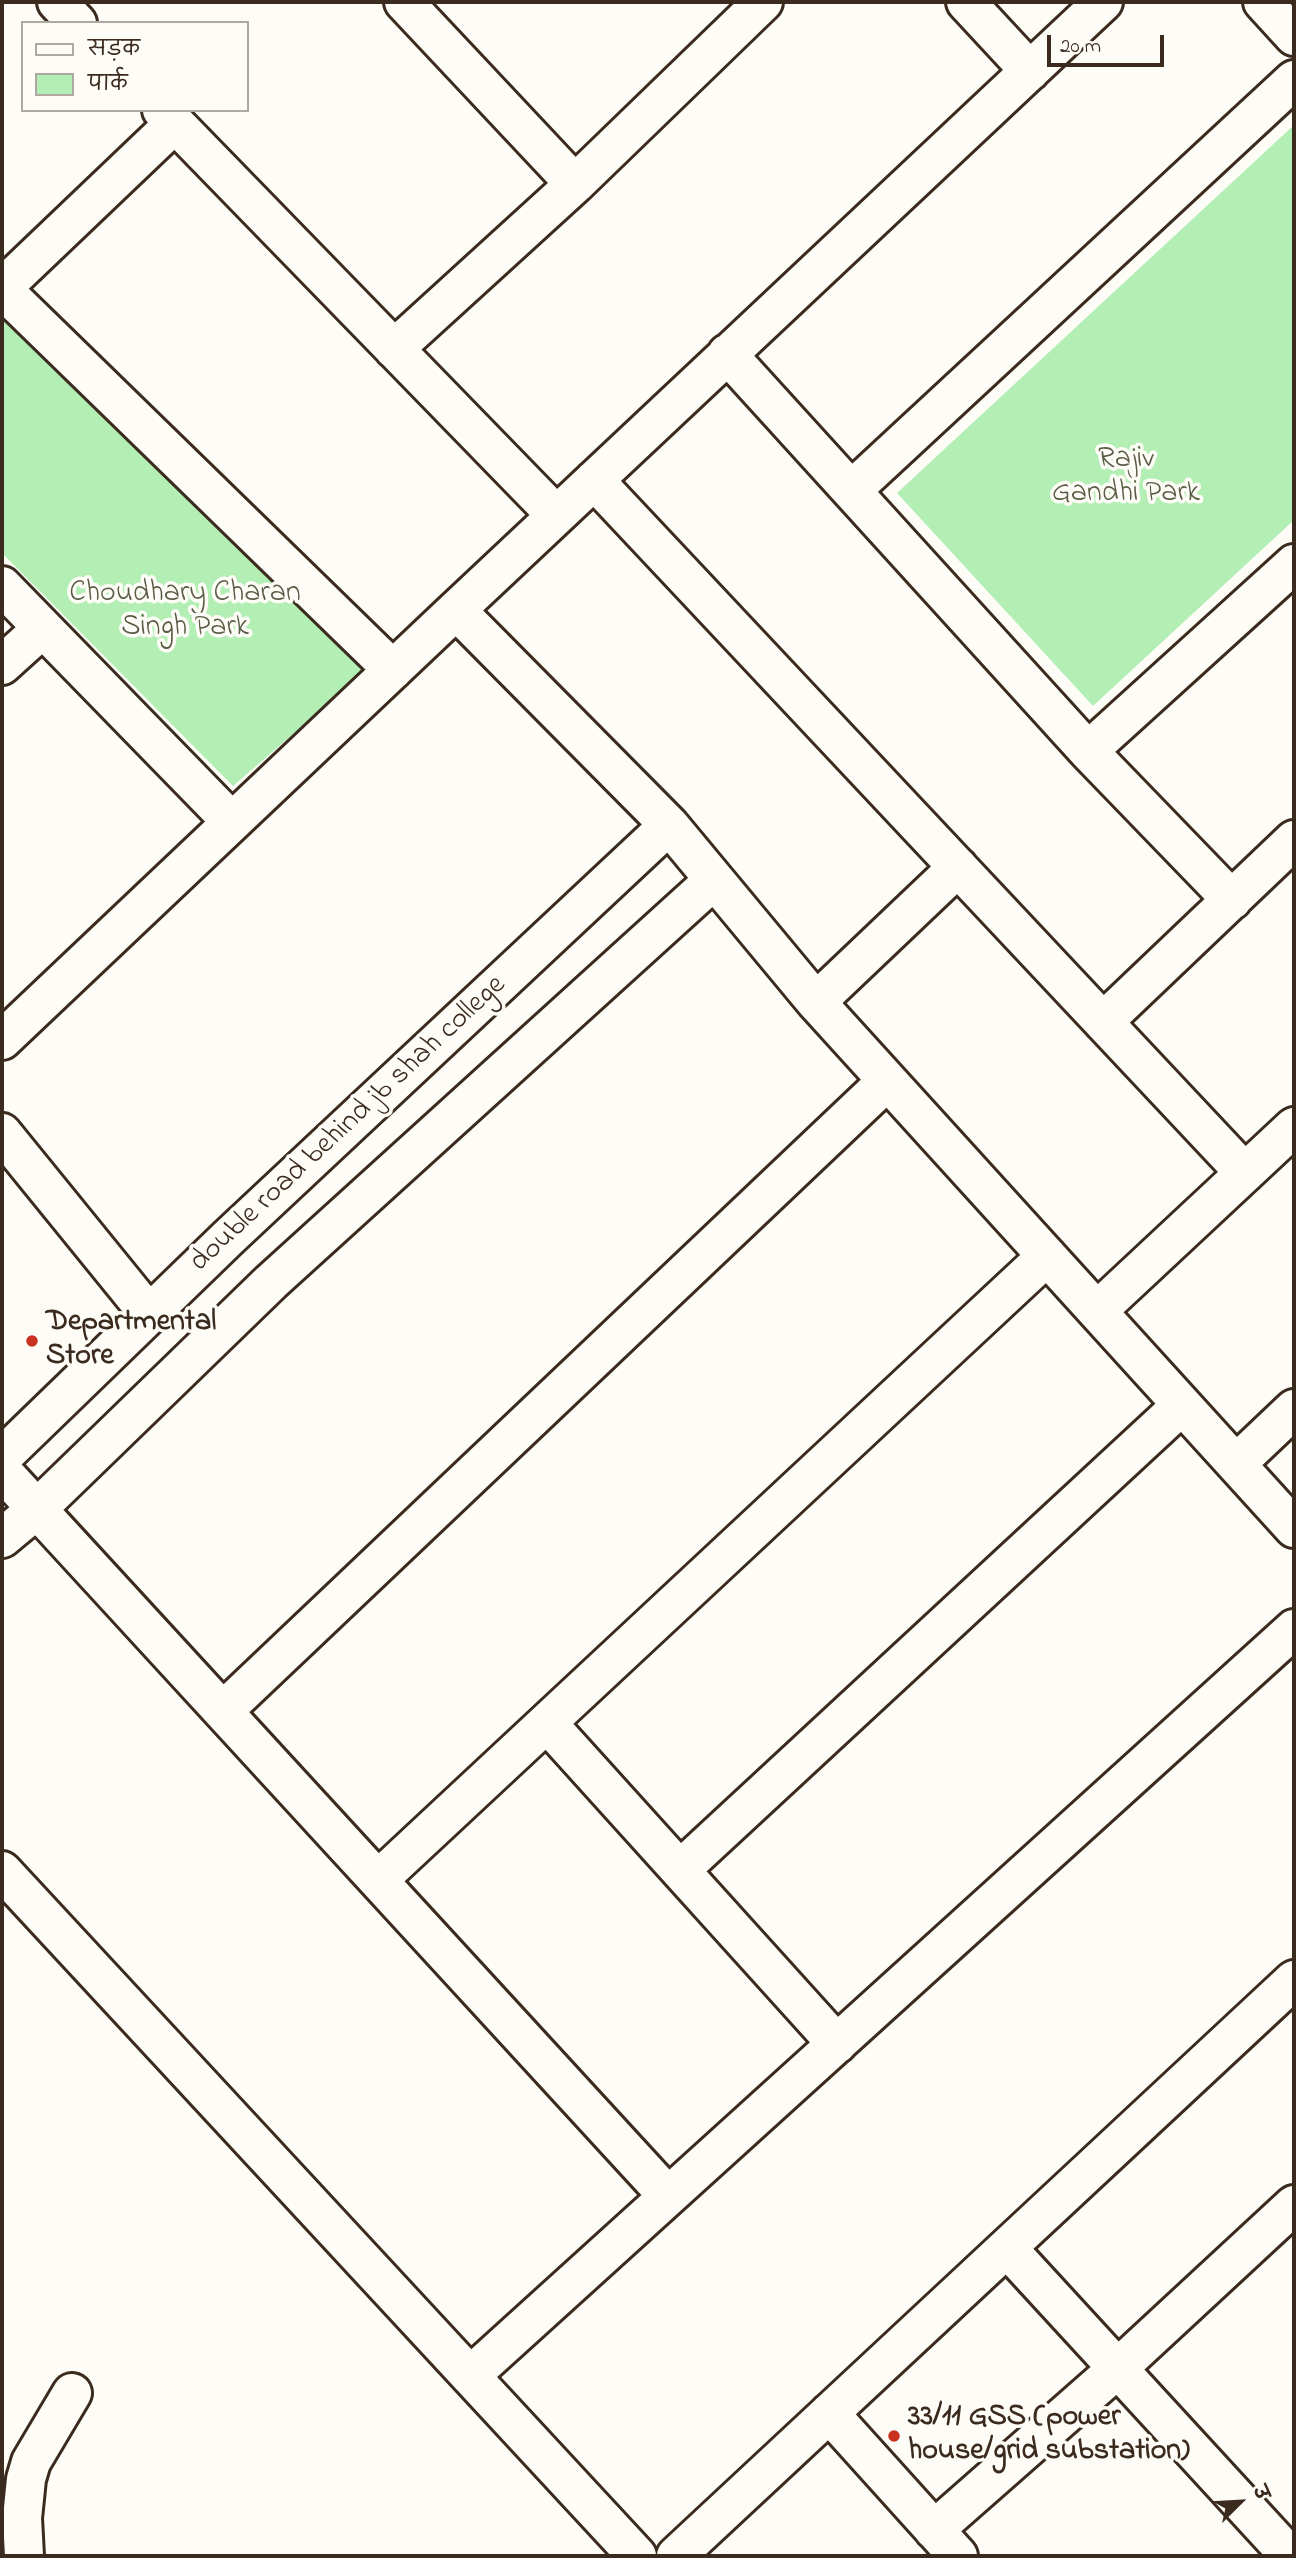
<!DOCTYPE html>
<meta charset="utf-8">
<style>
body{margin:0}
#map{position:relative;width:1296px;height:2558px;overflow:hidden;background:#fdfcf7;font-family:"Indie Flower","Playpen Sans Deva",sans-serif}
canvas{display:block}
.frame{position:absolute;inset:0;border:4px solid #3b2a1e;pointer-events:none}
.legend{position:absolute;left:21px;top:21px;width:228px;height:91px;box-sizing:border-box;background:#fdfcf7;border:2px solid #afa8a0;margin:0;padding:9px 12px;list-style:none;font-size:21px;color:#3b2a1e}
.legend li{display:flex;align-items:center;gap:14px;height:35px}
.legend b{width:35px;border:2px solid #afa8a0}
.north{position:absolute;left:1205px;top:2467px;width:70px;height:70px;-webkit-text-stroke:5px #fdfcf7;paint-order:stroke;rotate:66deg;font-size:19px;font-weight:700;line-height:28px;text-align:center;color:#3b2a1e}
.north::after{content:'';display:block;margin:auto;width:24px;height:32px;background:#3b2a1e;clip-path:polygon(50% 0,100% 100%,50% 72%,0 100%)}
.scale{position:absolute;left:1047px;top:35px;width:117px;height:32px;box-sizing:border-box;border:4px solid #3b2a1e;border-top:0;padding-left:9px;font-size:21px;line-height:24px;white-space:nowrap;color:#3b2a1e;-webkit-text-stroke:5px #fdfcf7;paint-order:stroke}
</style>
<div id="map">
<canvas width="1296" height="2558"></canvas>
<div class="frame"></div>
<ul class="legend">
<li><b style="height:9px;background:#fdfcf7"></b>सड़क</li>
<li><b style="height:19px;background:#b3efb5"></b>पार्क</li>
</ul>
<div class="north">उ</div>
<div class="scale">20 m</div>
</div>
<script>
const context = document.querySelector('canvas').getContext('2d');
context.lineJoin = 'round';
function paint(path, color) { context.fillStyle = color; context.fill(path, 'evenodd'); }
const poly = rows => new Path2D(rows.map(r => 'M' + r).join(''));
function trace(path, color, width, dash) { context.strokeStyle = color; context.lineWidth = width; context.lineCap = dash ? 'butt' : 'round'; context.setLineDash(dash || []); context.stroke(path); }
function label(font, color, halo, rows, align = 'center') {
  context.font = font + ' "Indie Flower",sans-serif'; context.lineWidth = 7; context.setLineDash([]); context.textBaseline = 'middle'; context.strokeStyle = halo; context.fillStyle = color; for (const [text, x, y, turn = 0] of rows) {
    context.save(); context.translate(x, y); context.rotate((+turn || 0) * Math.PI / 180); context.textAlign = isNaN(turn) ? turn : align; if (halo) context.strokeText(text, 0, 0); context.fillText(text, 0, 0); context.restore();
  }
}
const green = poly([
 [1294,125,1294,520,1093,706,897,493],
 [9,312,367,670,233,786,2,553,2,319]
]);
const minor = poly([
 [57,2,77,23],
 [404,2,575,184],
 [966,2,1030,71],
 [1103,2,456,610,669,825,816,1002,1294,1528],
 [1263,2,1294,36],
 [162,110,556,515],
 [2,288,175,123],
 [2,289,393,670],
 [394,349,575,184,763,2],
 [727,354,1088,751,1232,900],
 [594,480,1245,1173],
 [852,490,1294,80],
 [2,586,232,822],
 [2,665,43,628],
 [1088,751,1294,564],
 [816,1002,958,867],
 [1103,1022,1294,840],
 [2,1040,456,610],
 [2,1133,149,1314],
 [1097,1311,1294,1127],
 [2,1457,228,1238,669,825],
 [1236,1464,1294,1409],
 [2,1471,668,2196],
 [2,1538,37,1509,271,1282,714,880],
 [223,1711,887,1081],
 [547,1723,837,2044],
 [680,1870,1182,1405],
 [2,1871,637,2556],
 [378,1880,1047,1256],
 [1007,2248,1290,2556],
 [470,2376,1294,1629],
 [829,2413,958,2556],
 [934,2530,1117,2369,1294,2205],
 [24,2556,22,2518,26,2479,31,2462,72,2393],
 [676,2556,1294,1980]
]);
const markers = [
 [32,1341,7,"#c8321e"],
 [894,2436,7,"#c8321e"]
];
const parkNames = [
 ["Rajiv",1126,461],
 ["Gandhi Park",1126,495],
 ["Choudhary Charan",185,595],
 ["Singh Park",185,629]
];
const streetNames = [
 ["double road behind jb shah college",349,1125,-43]
];
const poiNames = [
 ["Departmental",46,1324],
 ["Store",46,1358],
 ["33/11 GSS (power",908,2419],
 ["house/grid substation)",908,2453]
];
paint(green, '#b3efb5');
trace(minor, '#3b2a1e', 44);
trace(minor, '#fdfcf7', 38);
for (const [x, y, r, color] of markers) { const dot = new Path2D(); dot.arc(x, y, r, 0, 2 * Math.PI); context.fillStyle = color; context.fill(dot); trace(dot, '#fdfcf7', 2.5); }
label('30px', '#595b44', '#fdfcf7', parkNames);
label('30px', '#3b2a1e', '#fdfcf7', streetNames);
label('bold 30px', '#3b2a1e', '#fdfcf7', poiNames, 'left');
</script>
